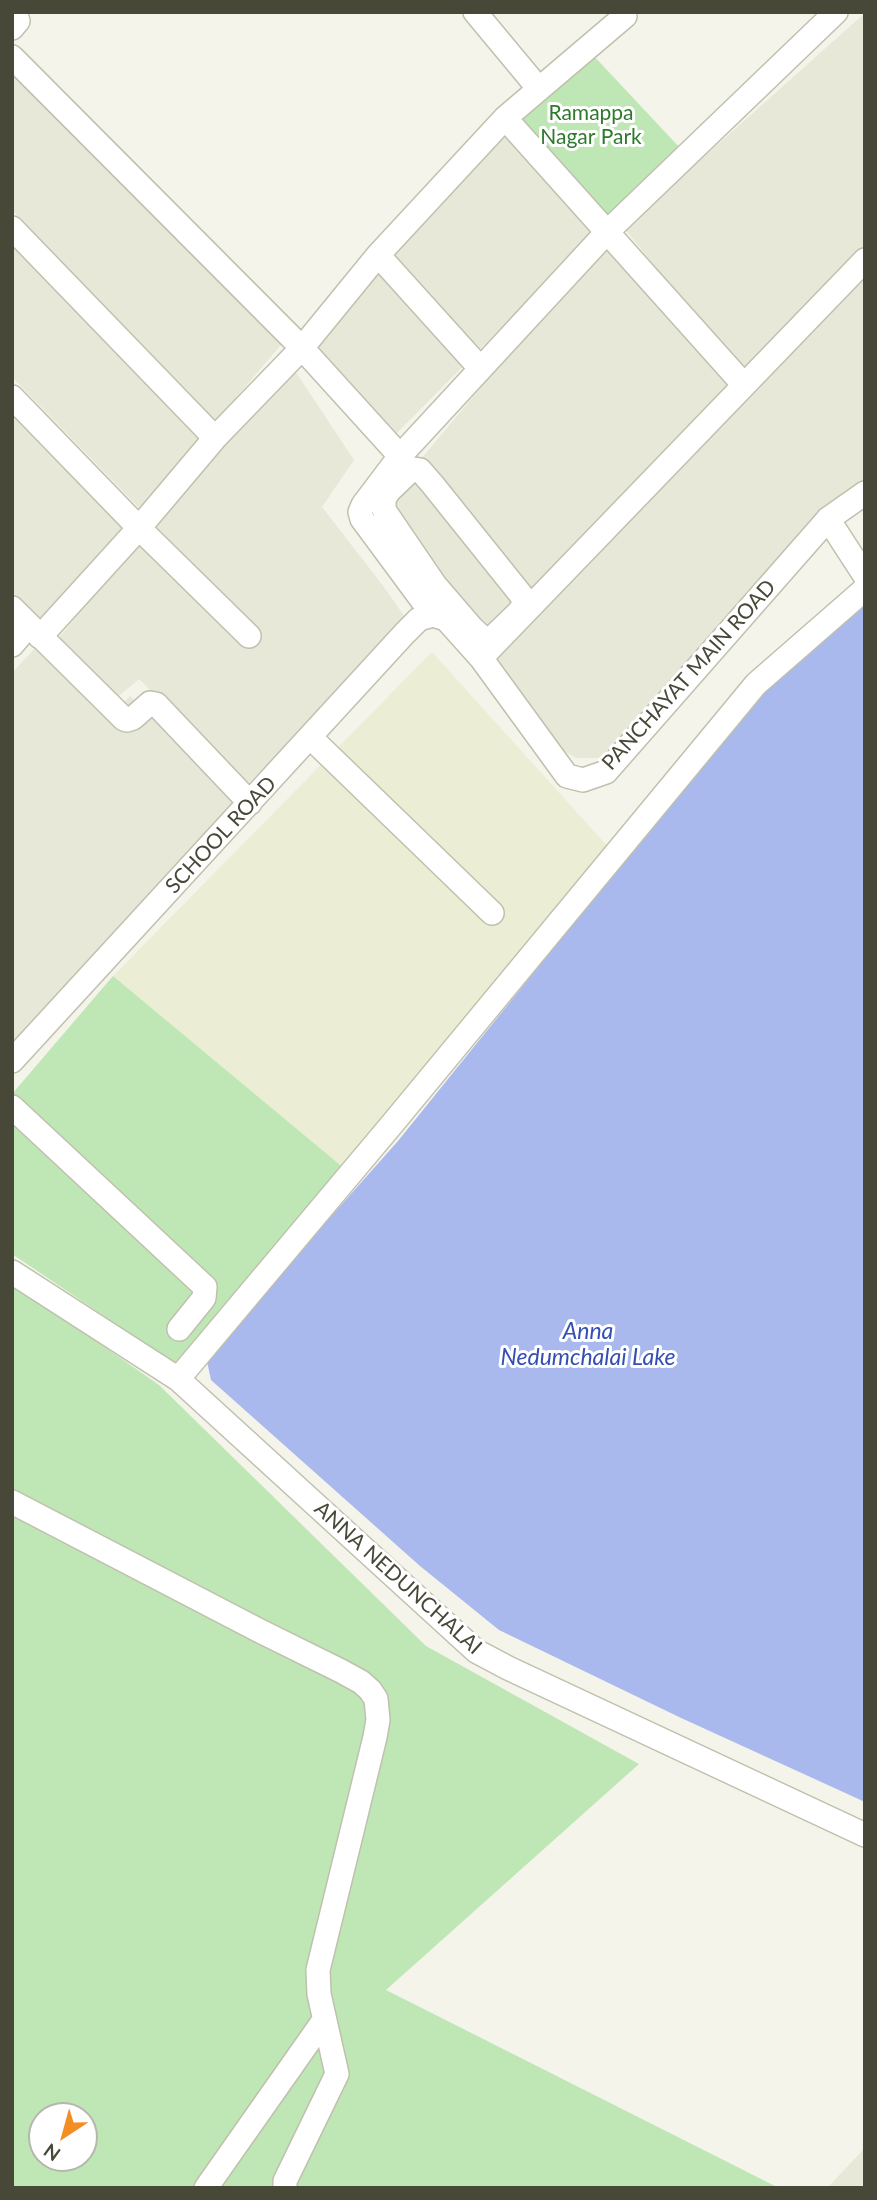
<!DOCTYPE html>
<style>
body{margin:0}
#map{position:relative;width:877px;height:2200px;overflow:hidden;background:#f4f4ea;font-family:Lato,sans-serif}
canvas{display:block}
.frame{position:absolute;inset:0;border:14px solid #484838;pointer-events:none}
.north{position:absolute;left:28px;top:2102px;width:70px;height:70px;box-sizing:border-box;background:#fff;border:2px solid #b6b6af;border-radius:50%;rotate:216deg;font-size:19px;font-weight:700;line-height:28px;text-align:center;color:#484838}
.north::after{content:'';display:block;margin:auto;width:24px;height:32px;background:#f28e23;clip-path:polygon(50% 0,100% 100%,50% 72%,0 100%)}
</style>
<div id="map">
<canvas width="877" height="2200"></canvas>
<div class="frame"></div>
<div class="north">N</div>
</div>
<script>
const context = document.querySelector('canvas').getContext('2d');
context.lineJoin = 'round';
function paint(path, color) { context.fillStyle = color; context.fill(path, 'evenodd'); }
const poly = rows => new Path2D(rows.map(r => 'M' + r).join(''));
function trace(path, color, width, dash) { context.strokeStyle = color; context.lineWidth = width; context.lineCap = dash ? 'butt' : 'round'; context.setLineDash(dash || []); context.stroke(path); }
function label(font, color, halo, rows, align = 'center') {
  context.font = font + ' Lato,sans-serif'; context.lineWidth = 6; context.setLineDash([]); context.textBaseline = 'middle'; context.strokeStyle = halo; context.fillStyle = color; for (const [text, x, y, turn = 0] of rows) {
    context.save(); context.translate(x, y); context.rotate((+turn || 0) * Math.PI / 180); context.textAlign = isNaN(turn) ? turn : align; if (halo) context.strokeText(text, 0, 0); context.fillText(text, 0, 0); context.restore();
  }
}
const residential = poly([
 [865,13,865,251,741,373,624,228],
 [12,70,286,339,216,421,12,210],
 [505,131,599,229,391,439,309,345],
 [12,242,202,443,141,510,12,377],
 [602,243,734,384,479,647,379,509],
 [865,261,865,486,600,758,576,758,564,751,479,660],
 [289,362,354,460,322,507,384,587,411,626,246,785,139,679,107,706,50,649,209,452],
 [12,402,131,522,33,625,12,603],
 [38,645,108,719,130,696,238,803,12,1050,12,673],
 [865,2148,865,2188,827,2188]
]);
const education = poly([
 [432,652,610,849,345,1169,113,976]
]);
const green = poly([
 [592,54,681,149,608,219,518,118],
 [113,976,345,1169,177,1365,12,1254,12,1094],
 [12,1282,159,1385,426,1646,639,1764,386,1990,779,2188,12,2188],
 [42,2116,84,2116,84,2158,42,2158]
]);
const water = poly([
 [865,601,865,1802,679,1717,499,1630,420,1566,211,1380,206,1357,398,1141,772,677]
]);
const minor = poly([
 [475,12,539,89],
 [12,28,18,21,15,12],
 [12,57,302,348,400,456],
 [505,118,744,385],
 [12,228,215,438],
 [378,255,480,368],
 [12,397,139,528,249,636],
 [412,469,420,470,433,485,522,596,524,604,519,612,492,638,485,640,472,628,435,585,384,510,384,499,389,491,412,469],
 [828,519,865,576],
 [12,608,124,719,127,720,133,718,150,703,156,704,250,803],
 [433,615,362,519,360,512,363,505,400,456,607,232,836,12],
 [433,615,446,619,481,658,567,776,583,780,606,772,828,519,865,493],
 [40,637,139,528,215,438,302,348,378,255,505,118,625,16],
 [12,645,29,625],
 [481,658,865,260],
 [311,738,492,913],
 [12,1061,405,633,419,619,433,615],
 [12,1107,205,1287,204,1298,179,1329],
 [12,1272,178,1379,476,1651,508,1668,865,1835],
 [178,1379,393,1123,756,684,865,589],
 [12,1502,260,1631,341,1671,361,1682,370,1690,376,1699,378,1720,375,1737,318,1970,319,1994,337,2074,285,2181,285,2188],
 [206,2188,324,2020]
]);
const parkNames = [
 ["Ramappa",591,113],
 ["Nagar Park",591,137]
];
const streetNames = [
 ["PANCHAYAT MAIN ROAD",689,675,-48],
 ["SCHOOL ROAD",221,835,-47],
 ["ANNA NEDUNCHALAI",398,1578,42]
];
const waterNames = [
 ["Anna",588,1332],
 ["Nedumchalai Lake",588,1358]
];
paint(residential, '#e7e8d8');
paint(education, '#ebedd5');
paint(green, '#bee7b5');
paint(water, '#a9b9ee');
trace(minor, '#bfc0ad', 26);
trace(minor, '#fff', 23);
label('21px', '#2e792d', '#fff', parkNames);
label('21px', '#484838', '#fff', streetNames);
label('italic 23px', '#344fb1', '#fff', waterNames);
</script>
